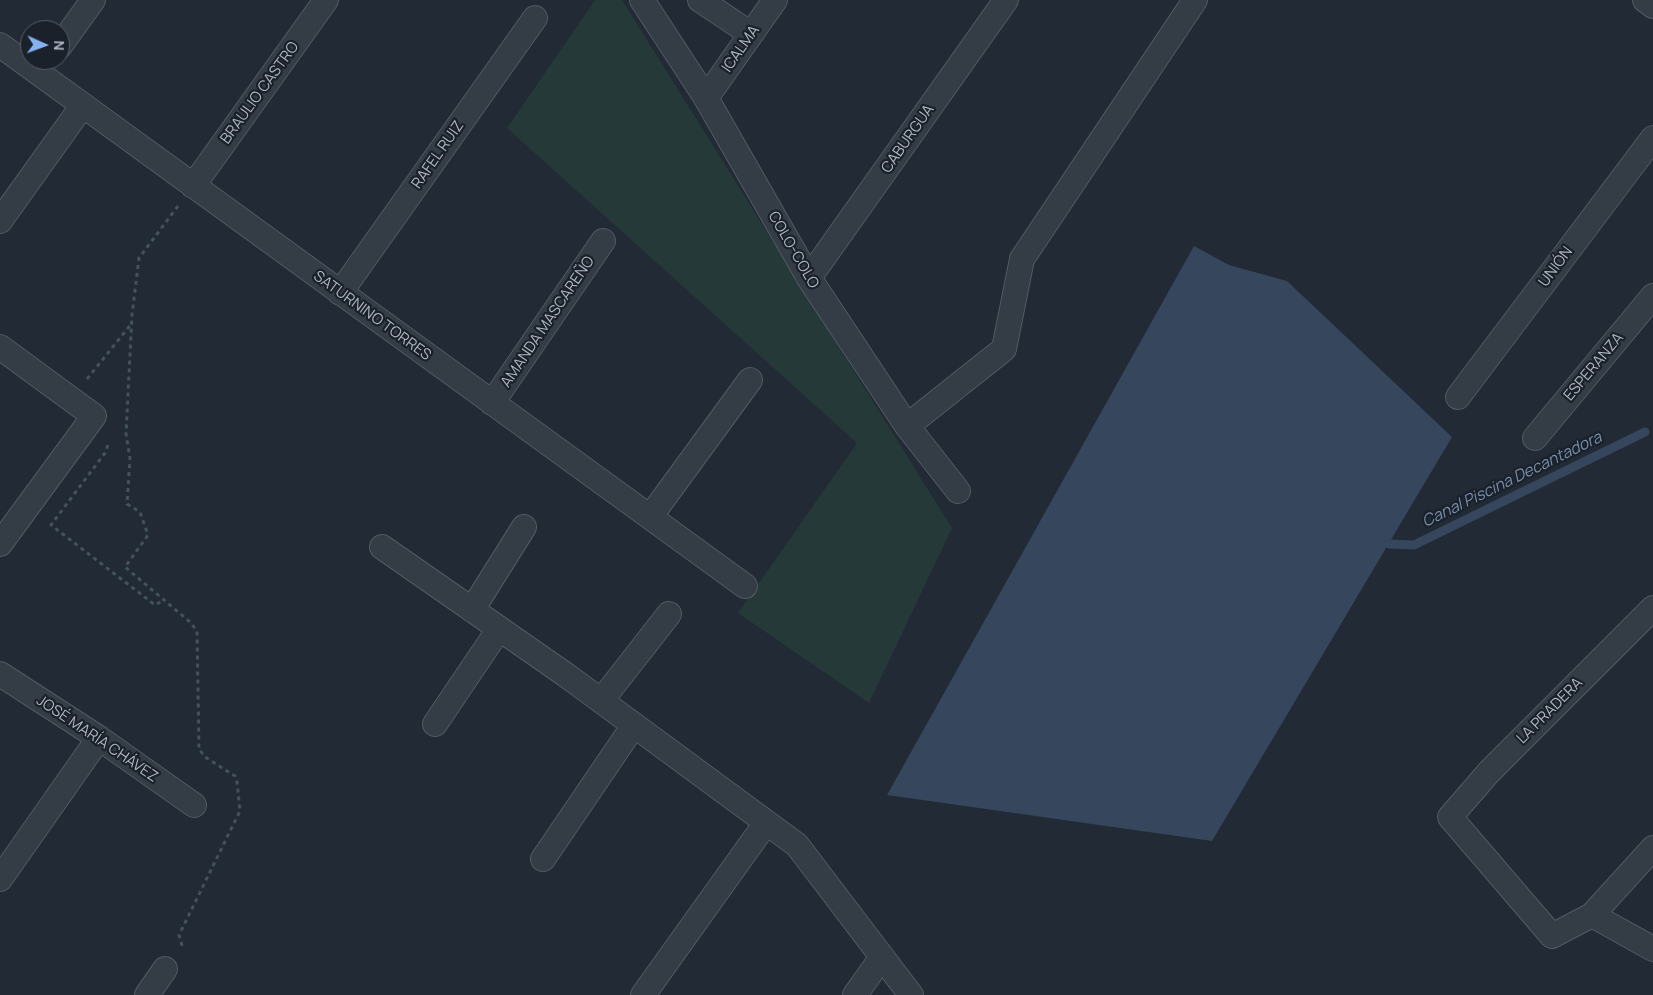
<!DOCTYPE html>
<meta charset="utf-8">
<style>
body{margin:0}
#map{position:relative;width:1653px;height:995px;overflow:hidden;background:#212a35;font-family:Manrope,sans-serif}
canvas{display:block}
.north{position:absolute;left:20px;top:20px;width:50px;height:50px;box-sizing:border-box;background:#1a212b;border:1px solid #565d68;border-radius:50%;rotate:92deg;font-size:14px;font-weight:700;line-height:20px;text-align:center;color:#afb7c3}
.north::after{content:'';display:block;margin:auto;width:18px;height:22px;background:#86b2f1;clip-path:polygon(50% 0,100% 100%,50% 72%,0 100%)}
</style>
<div id="map">
<canvas width="1653" height="995"></canvas>
<div class="north">N</div>
</div>
<script>
const context = document.querySelector('canvas').getContext('2d');
context.lineJoin = 'round';
function paint(path, color) { context.fillStyle = color; context.fill(path, 'evenodd'); }
const poly = rows => new Path2D(rows.map(r => 'M' + r).join(''));
function trace(path, color, width, dash) { context.strokeStyle = color; context.lineWidth = width; context.lineCap = dash ? 'butt' : 'round'; context.setLineDash(dash || []); context.stroke(path); }
function label(font, color, halo, rows, align = 'center') {
  context.font = font + ' Manrope,sans-serif'; context.lineWidth = 4.5; context.setLineDash([]); context.textBaseline = 'middle'; context.strokeStyle = halo; context.fillStyle = color; for (const [text, x, y, turn = 0] of rows) {
    context.save(); context.translate(x, y); context.rotate((+turn || 0) * Math.PI / 180); context.textAlign = isNaN(turn) ? turn : align; if (halo) context.strokeText(text, 0, 0); context.fillText(text, 0, 0); context.restore();
  }
}
const green = poly([
 [595,0,622,0,952,528,869,703,738,613,857,443,507,128]
]);
const water = poly([
 [1194,246,1229,265,1287,281,1452,437,1212,841,887,795]
]);
const stream = poly([
 [1389,544,1414,545,1645,432]
]);
const path = poly([
 [178,206,139,258,132,315,126,434,130,458,127,504,140,512,148,535,125,567,190,622,197,631,199,749,205,757,235,776,237,782,240,811,179,935,183,949],
 [87,379,132,323],
 [108,445,105,453,51,525,155,605,164,600]
]);
const street = poly([
 [642,0,706,98,809,278,907,426,958,491],
 [700,0,751,34],
 [1645,0,1653,6],
 [0,45,745,586],
 [60,46,93,0],
 [706,98,775,0],
 [193,186,326,0],
 [0,221,83,105],
 [809,278,1006,0],
 [340,293,535,18],
 [0,347,94,416,0,544],
 [1458,397,1653,138],
 [492,403,603,241],
 [907,426,1004,349,1022,259,1195,0],
 [1535,438,1653,296],
 [650,517,750,380],
 [382,547,566,675,797,845,911,995],
 [1653,608,1489,772,1450,817,1552,936,1592,915,1653,949],
 [472,610,524,527],
 [0,674,99,738,194,805],
 [601,701,669,614],
 [435,724,499,629],
 [543,859,634,725],
 [0,879,99,738],
 [1592,915,1653,848],
 [147,995,165,969],
 [643,995,766,823],
 [855,995,882,957]
]);
const streetNames = [
 ["ICALMA",741,49,-55],
 ["BRAULIO CASTRO",260,93,-54],
 ["CABURGUA",908,139,-55],
 ["RAFEL RUIZ",438,155,-55],
 ["COLO-COLO",793,250,60],
 ["UNIÓN",1556,267,-53],
 ["SATURNINO TORRES",372,316,36],
 ["AMANDA MASCAREÑO",548,322,-56],
 ["ESPERANZA",1594,367,-50],
 ["LA PRADERA",1550,711,-45],
 ["JOSÉ MARÍA CHÁVEZ",97,739,34]
];
const waterNames = [
 ["Canal Piscina Decantadora",1512,480,-26]
];
paint(green, '#263939');
paint(water, '#36465c');
trace(stream, '#36465c', 9);
trace(street, '#525a64', 26);
trace(path, '#425456', 3, [4, 4]);
trace(street, '#343c46', 24);
label('15px', '#afb7c3', '#1a212b', streetNames);
label('italic 16px', '#788eaa', '#1a212b', waterNames);
</script>
